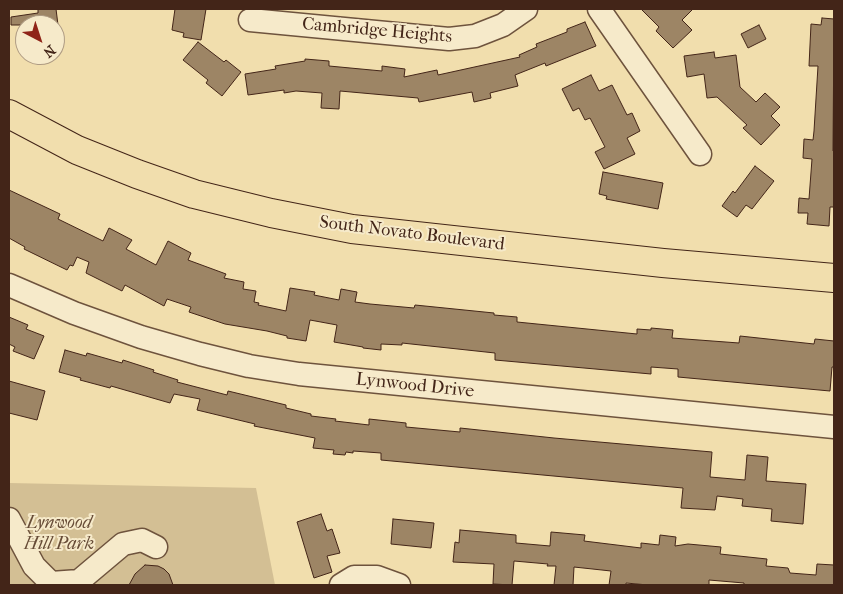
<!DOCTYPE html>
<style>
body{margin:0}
#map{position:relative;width:843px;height:594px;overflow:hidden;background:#f1dead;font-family:"IM FELL French Canon",serif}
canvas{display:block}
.frame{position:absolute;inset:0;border:10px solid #432518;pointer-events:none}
.north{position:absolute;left:15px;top:15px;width:50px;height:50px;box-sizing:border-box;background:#f6eaca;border:1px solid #ae9b83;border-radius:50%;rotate:140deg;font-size:14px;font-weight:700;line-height:20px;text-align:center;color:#432518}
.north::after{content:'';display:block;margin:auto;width:18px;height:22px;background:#8f2418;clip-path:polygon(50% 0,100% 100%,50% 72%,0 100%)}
</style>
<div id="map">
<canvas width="843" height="594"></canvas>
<div class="frame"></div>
<div class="north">N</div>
</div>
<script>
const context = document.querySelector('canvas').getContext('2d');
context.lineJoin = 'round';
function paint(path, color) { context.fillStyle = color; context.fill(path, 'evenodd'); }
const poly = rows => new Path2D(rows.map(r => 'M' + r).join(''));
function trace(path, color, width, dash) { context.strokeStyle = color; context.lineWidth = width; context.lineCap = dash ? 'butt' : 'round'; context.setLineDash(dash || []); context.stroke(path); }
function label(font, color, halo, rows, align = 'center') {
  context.font = font + ' "IM FELL French Canon",serif'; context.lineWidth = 4; context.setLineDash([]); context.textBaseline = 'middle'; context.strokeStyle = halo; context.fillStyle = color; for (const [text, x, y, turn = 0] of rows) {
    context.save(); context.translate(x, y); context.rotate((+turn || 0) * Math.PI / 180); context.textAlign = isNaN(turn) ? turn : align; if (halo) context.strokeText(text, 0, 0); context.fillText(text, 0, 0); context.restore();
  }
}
const green = poly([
 [9,483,256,488,275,585,9,585]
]);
const building = poly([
 [38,9,56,9,58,25,11,25,11,17,38,13,38,9],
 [175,9,206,9,201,40,183,37,184,33,172,30,175,9],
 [641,9,693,9,682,20,692,30,673,48,656,31,659,27,641,9],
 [822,18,834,19,833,151,834,151,834,207,830,207,829,226,807,224,808,213,798,213,799,198,809,199,812,159,803,158,804,139,813,140,814,131,818,66,809,66,811,24,821,25,822,18],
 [585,22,596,46,546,66,545,63,515,75,518,86,490,93,491,98,474,102,472,92,419,102,418,98,340,91,339,109,321,108,322,93,296,91,284,93,284,90,248,95,245,74,276,69,275,66,305,61,305,59,329,61,329,66,382,71,382,66,405,69,404,77,437,70,438,75,520,57,519,55,537,47,536,44,567,32,567,29,585,22],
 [759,25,766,39,748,48,741,34,759,25],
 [198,42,224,62,226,60,241,72,222,96,206,83,208,80,183,60,198,42],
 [714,52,715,58,736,55,740,87,756,102,765,93,780,107,771,116,780,125,761,145,743,128,747,125,717,97,707,98,704,74,687,77,684,56,714,52],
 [591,75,599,91,612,85,627,115,632,113,640,131,627,138,635,154,604,169,595,152,605,147,590,118,585,120,579,108,573,111,562,89,591,75],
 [755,166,774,181,752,209,746,205,737,217,722,206,733,191,735,193,755,166],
 [603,172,663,183,658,209,606,199,607,196,599,194,603,172],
 [9,190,60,214,58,219,103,241,109,228,132,240,126,249,156,265,168,241,191,253,188,260,226,274,224,278,244,282,243,289,256,291,254,302,259,303,258,305,286,311,290,288,315,292,314,295,339,300,341,289,357,292,355,302,370,304,414,308,415,305,494,313,494,315,517,317,517,322,637,334,637,329,651,330,651,328,673,330,672,338,739,343,740,336,814,344,815,339,834,341,834,367,832,367,830,391,678,377,678,369,651,367,651,374,495,360,495,353,402,343,402,345,381,344,381,350,363,348,363,347,334,342,337,325,310,320,306,341,287,338,287,336,267,331,225,324,189,312,191,307,167,299,164,306,125,285,122,291,86,273,89,262,77,257,73,266,70,265,67,270,24,249,25,247,9,238,9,190],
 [9,317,28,325,26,329,44,336,34,359,13,351,15,347,9,344,9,317],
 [65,350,86,356,87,353,122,363,123,360,154,370,153,372,178,380,177,382,227,395,228,391,286,405,286,408,311,414,311,416,336,419,335,421,369,425,369,419,406,423,406,427,460,432,460,428,554,438,712,452,710,477,745,480,747,455,768,457,766,481,806,484,803,524,771,521,772,509,742,506,743,499,717,496,715,510,681,508,683,488,381,460,381,453,353,451,353,453,346,452,345,455,333,454,334,450,313,448,315,438,254,426,255,424,197,410,200,399,174,394,170,403,111,386,110,388,80,380,81,378,59,372,65,350],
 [9,381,45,391,37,420,9,413,9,381],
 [321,514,327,531,332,529,340,553,327,556,332,572,314,578,297,522,321,514],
 [393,519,434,523,431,548,391,544,393,519],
 [460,530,516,535,516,543,550,546,551,532,585,535,584,541,641,548,641,543,659,545,660,535,676,537,675,546,688,544,721,547,720,554,767,559,766,566,788,568,790,573,816,575,817,564,834,565,834,585,744,585,744,583,709,580,709,585,648,585,626,583,626,585,609,585,611,571,574,567,573,585,554,585,556,566,547,566,548,564,514,561,512,585,493,584,494,564,453,562,455,542,459,543,460,530],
 [145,565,158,566,164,569,169,574,173,585,129,585,135,574,145,565]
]);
const minor = poly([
 [599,9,700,154],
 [250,20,449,39,475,36,503,25,526,9],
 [9,285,74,313,141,337,200,354,249,366,299,374,834,427],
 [9,519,34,566,51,583,79,581,123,544,142,540,156,547],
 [341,585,354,577,377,577,399,585]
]);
const major = poly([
 [9,114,77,150,137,174,194,194,271,213,352,229,663,263,834,278]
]);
const streetNames = [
 ["Cambridge Heights",377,31,5],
 ["South Novato Boulevard",412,234,7],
 ["Lynwood Drive",415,386,6]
];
const parkNames = [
 ["Lynwood",59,524],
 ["Hill Park",59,545]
];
paint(green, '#d3bf94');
paint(building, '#9d8565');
trace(building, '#432518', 1);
trace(minor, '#6e533d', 25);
trace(major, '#432518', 30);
trace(minor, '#f6eaca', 22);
trace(major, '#f1dead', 28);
label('18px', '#432518', '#f6eaca', streetNames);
label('italic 18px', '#674c37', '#f6eaca', parkNames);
</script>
